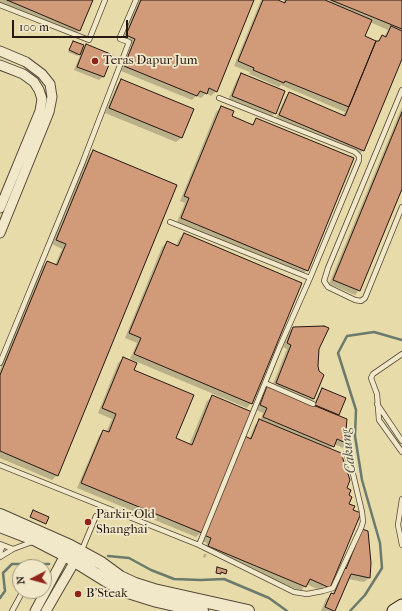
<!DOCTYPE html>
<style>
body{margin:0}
#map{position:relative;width:402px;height:611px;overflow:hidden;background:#e8dbaa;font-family:"IM FELL French Canon",serif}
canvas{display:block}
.north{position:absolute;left:12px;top:559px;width:40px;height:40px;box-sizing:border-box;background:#f0e8c8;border:1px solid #9f9580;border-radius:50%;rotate:264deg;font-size:11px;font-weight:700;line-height:16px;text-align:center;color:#261813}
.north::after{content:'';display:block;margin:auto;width:14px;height:18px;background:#8f2418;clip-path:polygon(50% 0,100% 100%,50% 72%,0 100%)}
.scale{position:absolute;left:12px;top:20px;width:116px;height:18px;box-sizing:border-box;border:2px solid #261813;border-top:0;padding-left:5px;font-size:12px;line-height:14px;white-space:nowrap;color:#261813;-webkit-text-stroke:3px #f0e8c8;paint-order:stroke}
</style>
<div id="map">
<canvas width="402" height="611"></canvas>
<div class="north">N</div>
<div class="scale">100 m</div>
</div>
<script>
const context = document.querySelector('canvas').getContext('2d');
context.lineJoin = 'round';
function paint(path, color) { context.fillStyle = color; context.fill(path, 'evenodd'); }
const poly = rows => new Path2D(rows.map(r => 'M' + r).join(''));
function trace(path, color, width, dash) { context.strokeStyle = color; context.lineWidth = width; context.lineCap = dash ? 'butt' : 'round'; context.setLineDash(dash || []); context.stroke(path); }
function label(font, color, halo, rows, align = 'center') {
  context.font = font + ' "IM FELL French Canon",serif'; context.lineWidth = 3.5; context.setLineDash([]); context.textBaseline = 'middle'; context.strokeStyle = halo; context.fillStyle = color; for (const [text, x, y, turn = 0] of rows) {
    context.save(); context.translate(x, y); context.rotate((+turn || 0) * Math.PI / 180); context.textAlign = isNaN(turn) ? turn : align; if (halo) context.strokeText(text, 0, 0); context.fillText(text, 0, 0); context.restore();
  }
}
const shadow = poly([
 [0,0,92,0,79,30,75,35,0,4],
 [139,0,253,0,216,91,211,96,206,93,201,98,196,96,192,100,121,71,132,44,122,40],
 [261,0,276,0,283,3,284,0,402,0,402,56,363,150,359,155,275,120,285,98,289,93,343,116,345,112,281,85,279,87,249,74,250,72,234,66],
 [370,22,388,30,384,37,382,37,377,42,364,37],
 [73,42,81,50,86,45,111,55,103,77,99,80,74,70,81,53,77,56,68,52],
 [241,74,275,113,270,118,228,100,237,79],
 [121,80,192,110,181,138,176,142,105,113,117,85],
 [221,107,230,116,251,125,257,119,307,270,302,275,177,222,185,203,180,201,216,112],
 [402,107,402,186,359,290,355,295,329,284],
 [93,151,57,475,52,480,0,458,0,370,42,267,47,262,55,265,62,249,52,244,88,156],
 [184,234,251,403,247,408,130,359,137,343,125,338,162,247,167,242,176,246,179,239],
 [180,239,183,239,176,250],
 [293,328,318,349,314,399,308,404,313,406,319,393,322,389,344,399,337,416,345,430,347,444,343,448,334,444,329,450,346,488,348,496,348,505,329,587,324,592,306,584,301,591,204,551,207,543,200,540,204,529,196,537,77,488,99,436,103,431,106,432,112,419,98,413,118,363,123,358,133,371,175,439,189,445,207,401,212,397,232,457,249,439,255,425,260,421,263,413,256,410,263,392,268,387,271,389,287,349,283,347,288,333],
 [358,535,369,578,364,582,348,579,334,611,321,611,326,599,332,595],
 [204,554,207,554,205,558,203,557],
 [20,574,20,585,16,585,15,577]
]);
const stream = poly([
 [108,556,129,558,151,570,174,579,201,580,224,579,269,598,287,611],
 [0,598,5,591,3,573,12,564,49,564],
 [350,611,365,595,382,568,380,543,362,480,355,436,356,410,338,353,347,336,374,332,402,340]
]);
const building = poly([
 [7,0,93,0,80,31,7,0],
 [141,0,254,0,217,92,209,88,207,94,200,91,197,96,124,66,135,39,126,35,141,0],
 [263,0,278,0,285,3,286,0,325,0,372,20,365,36,376,41,349,107,285,81,284,83,253,70,254,68,238,61,263,0],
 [331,0,402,0,402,29,331,0],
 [391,26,402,31,402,59,364,151,279,115,289,92,345,116,376,41,379,41,382,35,386,37,391,26],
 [73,41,84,45,80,55,69,50,73,41],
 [86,44,113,55,104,77,77,67,86,44],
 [241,73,285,91,276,114,232,96,241,73],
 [121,79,194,109,182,138,109,108,121,79],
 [221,106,234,111,232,116,253,125,256,118,354,158,308,271,181,218,189,198,184,196,221,106],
 [402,112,402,189,360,291,333,280,402,112],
 [93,150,177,185,58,476,0,451,0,375,47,261,57,265,66,244,56,240,93,150],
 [184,233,302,283,252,404,134,354,141,338,129,333,167,241,178,246,184,233],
 [324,326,329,328,319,349,318,366,319,371,324,375,314,399,276,383,291,345,287,343,293,327,324,326],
 [123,357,137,363,134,370,194,395,176,438,192,445,212,395,252,412,202,533,81,483,103,430,109,432,116,414,102,408,123,357],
 [267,386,347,419,346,430,348,444,337,439,334,447,263,417,267,408,260,405,267,386],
 [322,388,346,398,339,415,315,405,322,388],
 [259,419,341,453,350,480,347,488,351,490,349,495,352,497,349,504,355,506,353,510,361,513,330,588,310,579,306,587,208,546,211,538,204,535,245,436,251,439,259,419],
 [33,510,49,517,46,524,30,517,33,510],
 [362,529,368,531,371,563,370,578,351,574,335,611,334,611,325,607,331,593,334,594,345,568,346,569,362,529],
 [217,567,227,570,226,574,221,572,221,574,216,573,217,567]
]);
const service = poly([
 [0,5,89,40,105,0],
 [402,90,328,268,324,281,328,287,355,300,361,301,365,298,402,207],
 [170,222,310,278],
 [402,354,373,374,371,378,377,394,379,420,402,452],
 [0,363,82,164,129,42,120,39,120,37,136,0],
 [265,383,313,404],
 [377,404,402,441],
 [0,465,199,545,294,592,307,594,323,591,333,588,361,528,363,522,362,512,353,474,346,453],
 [402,499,398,525,402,545],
 [0,544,13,549],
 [199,545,280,346,310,278,359,160,359,156,355,152,219,98],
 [81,552,96,516],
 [0,553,3,545],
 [0,557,13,549,32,542],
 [12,611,23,591]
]);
const minor = poly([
 [0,51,26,62,42,74,50,84,52,97,49,112,0,233],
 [0,65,23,74,34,82,39,90,42,99,40,111,33,128,0,208],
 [35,611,65,555],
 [46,611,75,561]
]);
const tertiary = poly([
 [0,515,70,546,101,563,120,577,135,584,154,590,248,611],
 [0,526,36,540,65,555,115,586,125,591,157,601,202,611]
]);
const secondary = poly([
 [394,611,402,606]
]);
const markers = [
 [95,61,4,"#8f2418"],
 [88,522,4,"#8f2418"],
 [78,594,4,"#8f2418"]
];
const poiNames = [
 ["Teras Dapur Jum",103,61],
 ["Parkir Old",96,515],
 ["Shanghai",96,530],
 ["B'Steak",86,594]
];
const waterNames = [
 ["Cakung",349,451,-97]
];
paint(shadow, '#0003');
trace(stream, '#6a7a6c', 2.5);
paint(building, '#d19a79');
trace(building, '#261813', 1);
trace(service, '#564939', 6);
trace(minor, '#564939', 11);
trace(tertiary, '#564939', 14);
trace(secondary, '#261813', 15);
trace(service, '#f0e8c8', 4.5);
trace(minor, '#f0e8c8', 9);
trace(tertiary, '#f0e8c8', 12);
trace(secondary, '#f0e8c8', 13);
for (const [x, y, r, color] of markers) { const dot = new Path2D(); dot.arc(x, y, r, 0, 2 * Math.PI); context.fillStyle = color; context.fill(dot); trace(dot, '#f0e8c8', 1.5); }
label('13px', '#261813', '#f0e8c8', poiNames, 'left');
label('italic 14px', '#4e5147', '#f0e8c8', waterNames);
</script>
